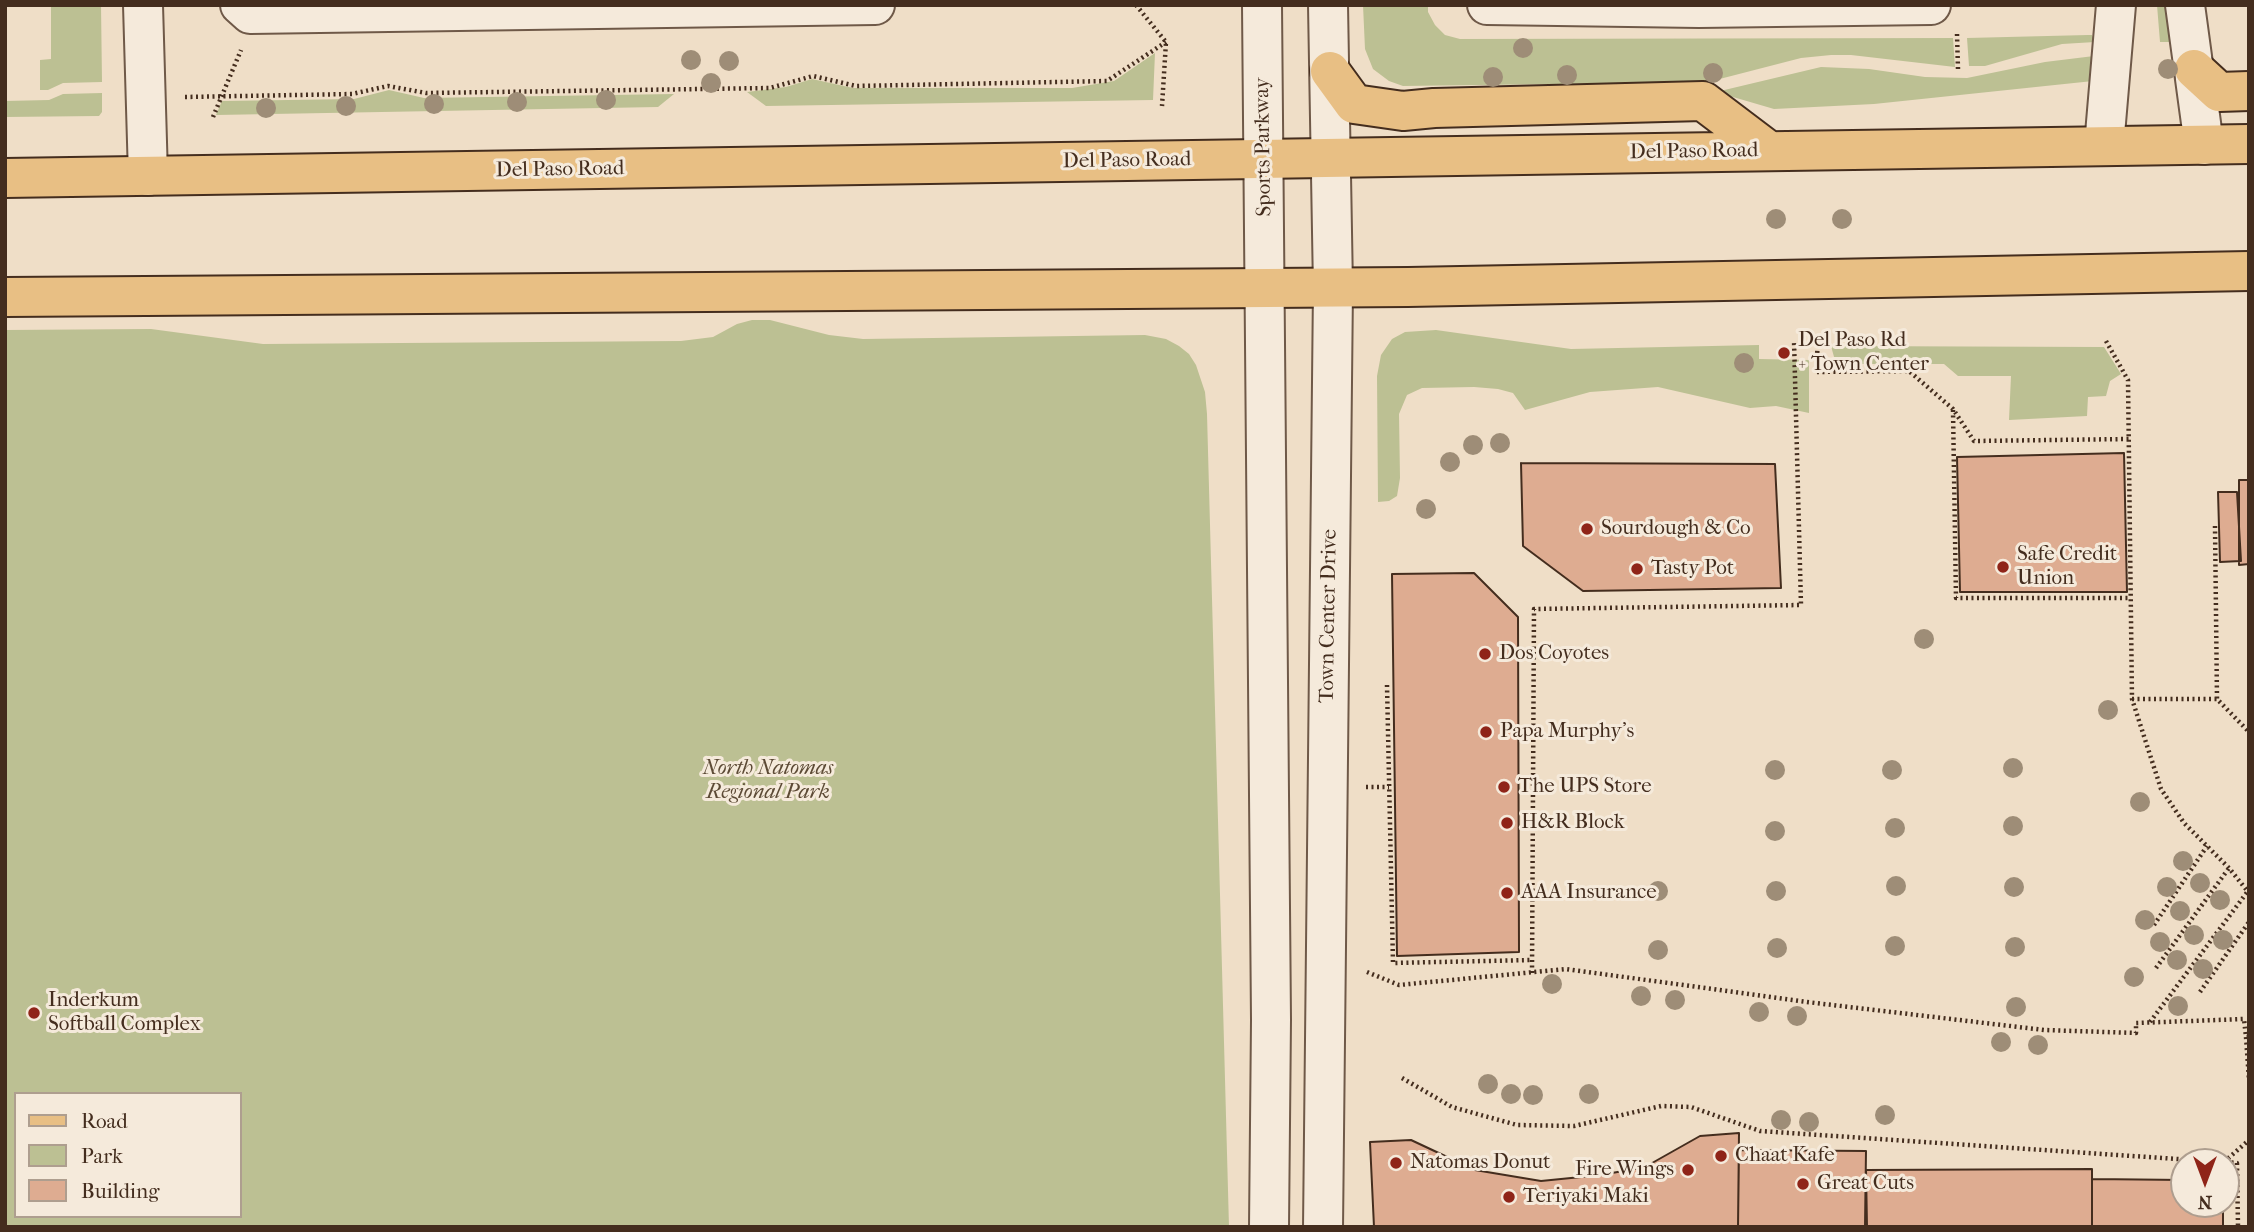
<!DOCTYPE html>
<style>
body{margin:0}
#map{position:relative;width:2254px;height:1232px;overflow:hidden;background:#efdec7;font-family:"IM FELL French Canon",serif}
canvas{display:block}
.frame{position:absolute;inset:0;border:7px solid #442d1e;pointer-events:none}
.legend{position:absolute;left:14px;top:1092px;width:228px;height:126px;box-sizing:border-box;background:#f5eadb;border:2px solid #ae9e8f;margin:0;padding:9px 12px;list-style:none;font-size:21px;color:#442d1e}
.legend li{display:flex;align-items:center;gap:14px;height:35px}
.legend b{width:35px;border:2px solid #ae9e8f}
.north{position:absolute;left:2170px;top:1148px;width:70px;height:70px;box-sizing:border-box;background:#f5eadb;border:2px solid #ae9e8f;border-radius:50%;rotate:180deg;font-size:19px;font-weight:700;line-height:28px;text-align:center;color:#442d1e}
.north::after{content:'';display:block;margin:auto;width:24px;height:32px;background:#8f2418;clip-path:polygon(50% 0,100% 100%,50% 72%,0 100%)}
</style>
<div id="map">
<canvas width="2254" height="1232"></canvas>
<div class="frame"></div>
<ul class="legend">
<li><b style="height:9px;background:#e8bf84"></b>Road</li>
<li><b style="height:19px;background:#bcc093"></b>Park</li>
<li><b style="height:19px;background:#deac91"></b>Building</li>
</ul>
<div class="north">N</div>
</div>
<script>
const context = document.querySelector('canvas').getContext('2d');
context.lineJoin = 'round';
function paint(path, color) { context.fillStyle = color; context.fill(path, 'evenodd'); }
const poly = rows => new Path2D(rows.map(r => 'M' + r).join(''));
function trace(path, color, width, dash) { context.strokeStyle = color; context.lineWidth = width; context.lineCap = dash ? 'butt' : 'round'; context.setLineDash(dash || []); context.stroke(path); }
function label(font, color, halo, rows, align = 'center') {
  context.font = font + ' "IM FELL French Canon",serif'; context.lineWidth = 6; context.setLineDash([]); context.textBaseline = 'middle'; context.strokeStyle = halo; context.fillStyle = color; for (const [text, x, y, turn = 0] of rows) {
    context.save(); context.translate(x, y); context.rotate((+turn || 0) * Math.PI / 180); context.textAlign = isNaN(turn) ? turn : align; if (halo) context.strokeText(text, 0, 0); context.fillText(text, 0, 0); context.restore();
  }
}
const green = poly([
 [51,5,101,5,102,82,63,83,48,90,40,90,40,60,51,59],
 [1363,5,1428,5,1428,12,1435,25,1445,35,1460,39,1953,38,1955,67,1851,55,1831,55,1801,58,1708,82,1403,86,1389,81,1373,69,1365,49],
 [2157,5,2176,5,2180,42,2160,42],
 [2088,35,2092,35,2095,42,2062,44,1985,66,1969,66,1967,38],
 [1155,53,1153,100,766,106,747,92,786,87,812,79,853,88,1072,88,1114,81],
 [2094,56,2093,81,1874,104,1774,109,1716,92,1821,67,1869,69,1925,77,1967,78,2045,62],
 [389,90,424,98,674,94,658,107,216,115,222,101,354,99],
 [102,93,102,112,99,116,5,117,5,101,49,100,63,94],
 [752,320,770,320,829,335,863,339,1145,335,1166,339,1179,346,1189,354,1196,365,1205,392,1207,414,1229,1227,5,1227,5,330,151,329,263,344,681,341,713,337,737,324],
 [16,1094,240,1094,240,1216,16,1216],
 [1436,330,1571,349,1759,345,1759,359,1809,360,1809,413,1776,406,1750,408,1658,387,1590,392,1525,410,1513,393,1498,389,1474,387,1422,388,1407,395,1399,414,1400,478,1397,496,1389,501,1378,502,1377,376,1381,355,1392,339,1405,332],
 [1831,346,2104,347,2121,374,2110,381,2106,396,2088,397,2087,416,2009,420,2011,376,1958,376,1944,364,1836,364]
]);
const building = poly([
 [2124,453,2127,592,1960,592,1957,457,2124,453],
 [1521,463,1775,464,1781,588,1583,591,1523,546,1521,463],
 [2239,480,2249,480,2249,564,2239,565,2239,480],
 [2218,492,2237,492,2241,561,2220,562,2218,492],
 [1474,573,1518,617,1519,952,1397,956,1392,574,1474,573],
 [1739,1133,1738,1227,1374,1227,1370,1142,1411,1140,1475,1170,1541,1181,1601,1175,1645,1167,1700,1136,1739,1133],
 [1739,1150,1866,1151,1865,1227,1738,1227,1739,1150],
 [2092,1169,2092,1227,1867,1227,1866,1170,2092,1169],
 [2092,1179,2184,1180,2184,1204,2223,1204,2223,1227,2092,1227,2092,1179]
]);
const path = poly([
 [1136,5,1166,42,1162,106],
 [1957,34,1958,69],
 [185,97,352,94,388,86,426,93,770,88,813,76,856,86,1107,81,1166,42],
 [213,117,241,50],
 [1818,340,1816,372,1909,371,1953,409,1974,441,2129,439],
 [2106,341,2128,380,2132,699,2161,789,2184,823,2229,868,2249,893],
 [1953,410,1956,598,2131,598],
 [2215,526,2217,699],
 [1387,685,1393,963,1532,960],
 [2132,699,2217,699,2249,732],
 [1366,787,1389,787],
 [2154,925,2207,846],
 [2156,968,2229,868],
 [1367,972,1399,985,1566,969,1807,1002,2044,1030,2136,1033,2136,1023,2244,1019,2246,1037,2249,1037],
 [1532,973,1534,609,1801,605,1794,340],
 [2200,992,2249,922],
 [2150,1022,2248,891],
 [2246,1037,2249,1080],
 [1402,1078,1452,1107,1517,1125,1574,1126,1661,1106,1691,1107,1760,1131,2222,1162],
 [2224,1162,2249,1140],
 [2226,1162,2237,1163,2238,1227]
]);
const minor = poly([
 [143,5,148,176],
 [240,5,250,14,875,5],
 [1262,5,1271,1020,1269,1227],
 [1487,5,1699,8,1931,5],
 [2185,5,2204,145],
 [2104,146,2116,5],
 [1323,1227,1333,288,1328,5]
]);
const major = poly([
 [2194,69,2219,92,2249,91],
 [1330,71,1354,104,1403,111,1434,108,1703,101,1769,151],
 [5,178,2249,144],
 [5,297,1408,287,2249,271]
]);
const trees = [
 [1523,48],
 [691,60],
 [729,61],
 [2168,69],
 [1713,73],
 [1567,75],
 [1493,77],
 [711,83],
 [606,100],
 [517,102],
 [434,104],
 [346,106],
 [266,108],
 [1776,219],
 [1842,219],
 [1744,363],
 [1500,443],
 [1473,445],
 [1450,462],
 [1426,509],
 [1924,639],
 [2108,710],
 [2013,768],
 [1775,770],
 [1892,770],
 [2140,802],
 [2013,826],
 [1895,828],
 [1775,831],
 [2183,861],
 [2200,883],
 [1896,886],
 [2014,887],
 [2167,887],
 [1658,891],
 [1776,891],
 [2220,900],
 [2180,911],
 [2145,920],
 [2194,935],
 [2223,940],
 [2160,942],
 [1895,946],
 [2015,947],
 [1777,948],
 [1658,950],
 [2177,960],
 [2203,969],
 [2134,977],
 [1552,984],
 [1641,996],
 [1675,1000],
 [2178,1006],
 [2016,1007],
 [1759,1012],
 [1797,1016],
 [2001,1042],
 [2038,1045],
 [1488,1084],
 [1511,1094],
 [1589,1094],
 [1533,1095],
 [1885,1115],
 [1781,1120],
 [1809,1122]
];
const markers = [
 [1784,353,7,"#8f2418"],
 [1587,529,7,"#8f2418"],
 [2003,567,7,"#8f2418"],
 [1637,569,7,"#8f2418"],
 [1485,654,7,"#8f2418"],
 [1486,732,7,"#8f2418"],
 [1504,787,7,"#8f2418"],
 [1507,823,7,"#8f2418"],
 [1507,893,7,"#8f2418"],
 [34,1013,7,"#8f2418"],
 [1721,1156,7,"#8f2418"],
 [1396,1163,7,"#8f2418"],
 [1688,1170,7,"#8f2418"],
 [1803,1184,7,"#8f2418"],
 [1509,1197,7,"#8f2418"]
];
const streetNames = [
 ["Sports Parkway",1264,147,-91],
 ["Del Paso Road",1694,152,-1],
 ["Del Paso Road",1127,161,-1],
 ["Del Paso Road",560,170,-1],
 ["Town Center Drive",1329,616,-89]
];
const poiNames = [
 ["Del Paso Rd",1798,341],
 ["+ Town Center",1798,365],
 ["Sourdough & Co",1601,529],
 ["Safe Credit",2017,555],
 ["Union",2017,579],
 ["Tasty Pot",1651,569],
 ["Dos Coyotes",1499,654],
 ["Papa Murphy's",1500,732],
 ["The UPS Store",1518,787],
 ["H&R Block",1521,823],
 ["AAA Insurance",1521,893],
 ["Inderkum",48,1001],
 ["Softball Complex",48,1025],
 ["Chaat Kafe",1735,1156],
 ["Natomas Donut",1410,1163],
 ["Fire Wings",1674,1170,"right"],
 ["Great Cuts",1817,1184],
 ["Teriyaki Maki",1523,1197]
];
const parkNames = [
 ["North Natomas",768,769],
 ["Regional Park",768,793]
];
paint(green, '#bcc093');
paint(building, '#deac91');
trace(building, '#442d1e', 2);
trace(minor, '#6f5948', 42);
trace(major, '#442d1e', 42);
trace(path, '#442d1e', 4.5, [2, 3.5]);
trace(minor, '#f5eadb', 38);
trace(major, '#e8bf84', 38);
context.fillStyle = '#9e8d77';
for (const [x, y] of trees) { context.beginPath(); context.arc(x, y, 10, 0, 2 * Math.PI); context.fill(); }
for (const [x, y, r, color] of markers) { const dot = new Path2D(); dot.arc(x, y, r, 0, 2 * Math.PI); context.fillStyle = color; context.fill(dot); trace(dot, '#f5eadb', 2.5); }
label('21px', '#442d1e', '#f5eadb', streetNames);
label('21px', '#442d1e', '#f5eadb', poiNames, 'left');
label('italic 21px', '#5c4a35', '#f5eadb', parkNames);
</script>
